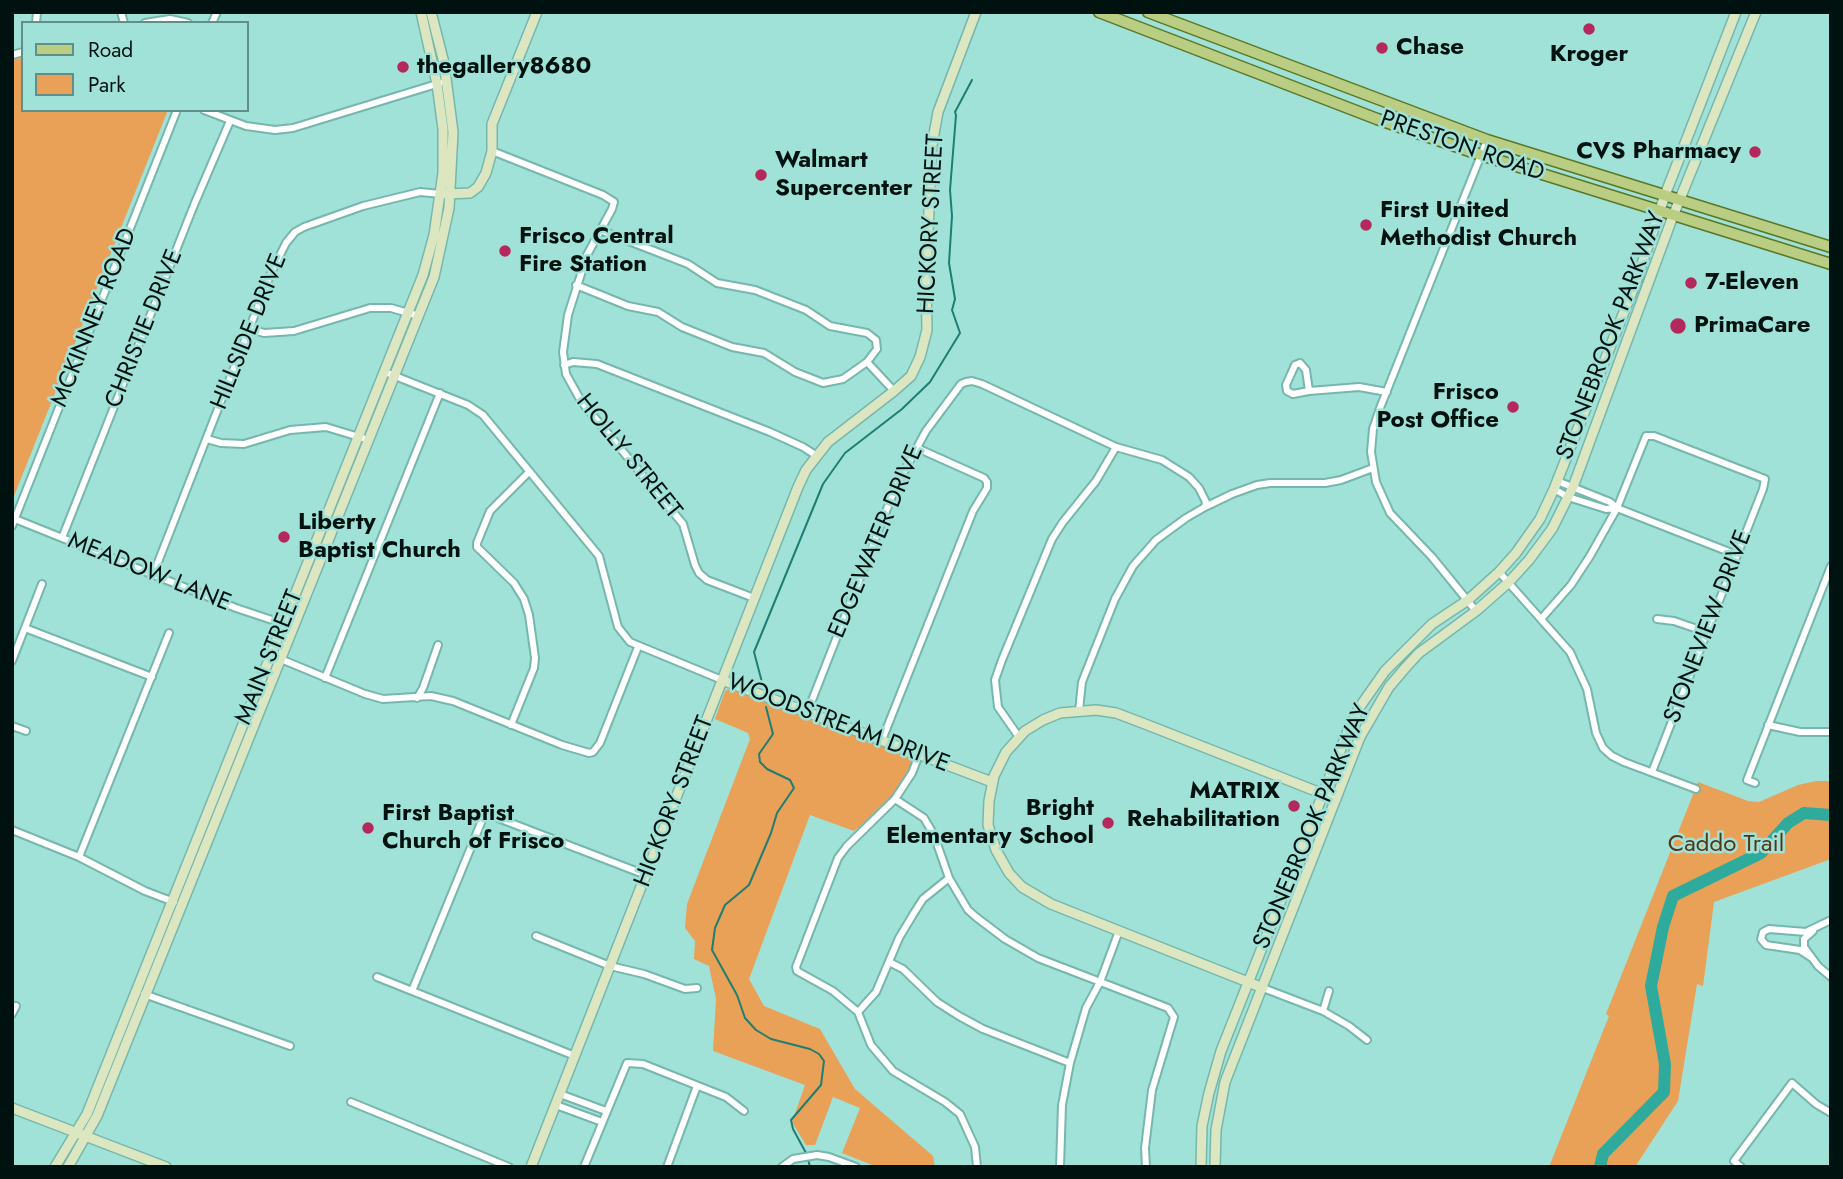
<!DOCTYPE html>
<style>
body{margin:0}
#map{position:relative;width:1843px;height:1179px;overflow:hidden;background:#a0e2d8;font-family:Jost,sans-serif}
canvas{display:block}
.frame{position:absolute;inset:0;border:14px solid #00120f;pointer-events:none}
.legend{position:absolute;left:21px;top:21px;width:228px;height:91px;box-sizing:border-box;background:#a0e2d8;border:2px solid #608f88;margin:0;padding:9px 12px;list-style:none;font-size:21px;color:#00120f}
.legend li{display:flex;align-items:center;gap:14px;height:35px}
.legend b{width:35px;border:2px solid #608f88}
</style>
<div id="map">
<canvas width="1843" height="1179"></canvas>
<div class="frame"></div>
<ul class="legend">
<li><b style="height:9px;background:#bace83"></b>Road</li>
<li><b style="height:19px;background:#e9a057"></b>Park</li>
</ul>
</div>
<script>
const context = document.querySelector('canvas').getContext('2d');
context.lineJoin = 'round';
function paint(path, color) { context.fillStyle = color; context.fill(path, 'evenodd'); }
const poly = rows => new Path2D(rows.map(r => 'M' + r).join(''));
function trace(path, color, width, dash) { context.strokeStyle = color; context.lineWidth = width; context.lineCap = dash ? 'butt' : 'round'; context.setLineDash(dash || []); context.stroke(path); }
function label(font, color, halo, rows, align = 'center') {
  context.font = font + ' Jost,sans-serif'; context.lineWidth = 5; context.setLineDash([]); context.textBaseline = 'middle'; context.strokeStyle = halo; context.fillStyle = color; for (const [text, x, y, turn = 0] of rows) {
    context.save(); context.translate(x, y); context.rotate((+turn || 0) * Math.PI / 180); context.textAlign = isNaN(turn) ? turn : align; if (halo) context.strokeText(text, 0, 0); context.fillText(text, 0, 0); context.restore();
  }
}
const green = poly([
 [23,54,23,110,168,110,12,501,12,56],
 [729,689,878,744,909,757,912,761,908,772,890,798,889,804,854,831,810,815,749,979,764,1006,820,1029,855,1089,933,1156,935,1167,877,1167,842,1153,860,1108,833,1097,815,1145,806,1145,792,1122,805,1085,713,1051,716,999,709,966,694,959,695,941,685,928,687,904,750,739,748,733,715,719,725,691],
 [1816,781,1831,781,1831,859,1714,902,1703,986,1697,984,1678,1101,1635,1167,1549,1167,1609,1016,1606,1014,1698,782,1748,801,1759,802,1798,785]
]);
const stream = poly([
 [763,686,754,652,823,484,845,453,902,409,930,382,960,333,952,310,955,299,949,263,952,216,950,190,956,115,955,112,972,80],
 [766,707,773,734,759,754,760,762,767,769,790,780,794,788,777,813,771,833,749,885,725,905,715,928,712,950,737,995,745,1018,756,1030,771,1039,810,1049,819,1054,824,1061,821,1085,791,1120,793,1129,806,1153],
 [808,1159,810,1167]
]);
const river = poly([
 [1600,1167,1603,1154,1664,1092,1665,1064,1651,986,1663,927,1673,896,1761,853,1788,823,1804,813,1831,815]
]);
const street = poly([
 [121,12,124,23],
 [36,23,37,12],
 [145,23,170,19,188,23],
 [212,23,217,12],
 [12,55,23,52],
 [204,110,246,126,275,130,293,128,440,83],
 [492,151,603,195,614,202,612,209,587,255,568,315,563,352,566,374,581,401,683,524,695,565,699,573,707,580,754,598],
 [576,285,628,306,658,312,682,327,732,347,764,353,795,372,823,383,843,379,867,362,877,349,876,340,867,333,830,326,806,310,755,290,717,283,688,264,600,230],
 [250,329,264,333,294,331,370,308,391,308,419,316],
 [867,362,894,391],
 [1300,363,1306,370,1309,391,1293,394,1287,391,1286,385,1295,365,1300,363],
 [564,365,573,362,597,364,770,432,803,447,817,456],
 [385,372,468,405,483,415,599,556,618,627,630,642,722,680],
 [1309,391,1359,387,1387,392],
 [207,439,221,443,244,444,290,430,326,427,369,440],
 [1557,481,1610,502,1617,508,1737,555],
 [1554,489,1568,497,1606,509,1617,508],
 [15,519,236,608,284,624],
 [12,526,177,110],
 [62,538,194,205,230,121],
 [1499,572,1570,652,1587,689,1596,733,1603,748,1612,756,1624,762,1696,789],
 [153,575,271,273,286,243,295,232,304,227,363,206,420,192,441,194],
 [1476,611,1432,557,1390,513,1376,482,1371,452,1373,429,1380,408,1487,140],
 [1541,619,1571,585,1590,556,1617,508,1646,436,1654,436,1765,479,1763,489,1652,772],
 [1657,619,1674,621,1706,632],
 [25,628,152,677],
 [271,655,365,694,383,699,431,696,453,701,562,745,589,753,593,752,600,743,638,647],
 [12,661,42,584],
 [325,678,440,393],
 [417,698,423,688,438,645],
 [1079,711,1082,682,1115,599,1133,566,1156,540,1186,518,1205,507,1232,494,1257,485,1270,483,1325,483,1341,480,1373,468],
 [807,713,896,486,926,431,961,384,966,382,972,381,982,384,1116,447,1162,460,1189,477,1199,488,1206,502,1205,507],
 [511,725,534,668,535,658,529,615,524,599,514,583,477,547,477,543,490,511,529,472],
 [1768,725,1800,732,1831,732],
 [12,726,26,731],
 [1019,737,998,707,995,680,1002,660,1052,539,1063,522,1096,481,1116,447],
 [882,740,973,511,987,488,987,482,984,478,917,448],
 [919,755,912,773,895,799,847,846,838,858,796,967,797,971,833,991,858,1012,871,1045,893,1071,945,1102,960,1114,975,1147,977,1167],
 [1755,783,1747,780,1831,566],
 [895,799,924,818,934,835,949,878,968,910,976,917,1005,939,1038,958,1168,1008,1174,1017,1152,1090,1145,1148,1146,1167],
 [12,830,79,857,145,891,174,902],
 [79,857,169,633],
 [1813,931,1804,939,1804,947,1818,966,1831,977],
 [536,936,610,966,644,974,685,989,697,988],
 [1812,958,1800,950,1766,945,1761,939,1763,932,1769,929,1806,932,1831,920],
 [889,962,903,969,937,1002,959,1016,983,1029,1070,1063],
 [377,977,575,1056],
 [1263,988,1323,1011,1349,1026,1367,1040],
 [412,991,485,813,646,875],
 [144,994,290,1046],
 [1323,1011,1329,991],
 [858,1012,876,992,899,938,914,913,923,899,949,878],
 [12,1014,16,1006],
 [560,1094,606,1111],
 [351,1102,509,1167],
 [556,1105,602,1122],
 [584,1167,627,1063,643,1064,726,1097,744,1111],
 [667,1167,697,1086],
 [782,1167,793,1159,817,1155,829,1157,856,1167],
 [1060,1167,1062,1105,1070,1063,1086,1008,1100,982,1119,931],
 [1741,1167,1734,1161,1792,1083,1816,1104,1831,1113]
]);
const secondary = poly([
 [446,194,470,193,478,187,486,173,492,151,492,124,537,12],
 [722,680,992,782],
 [1263,988,1051,904,1022,887,1009,873,996,850,988,825,989,801,994,776,1006,752,1025,731,1043,720,1060,713,1096,710,1116,713,1145,724,1336,799],
 [12,1108,166,1167],
 [55,1167,87,1114,423,275,434,235,443,173,443,129,437,84,421,12],
 [68,1167,97,1116,434,277,449,208,453,132,444,63,431,12],
 [531,1167,798,487,806,470,828,442,894,391,911,376,920,357,927,330,926,274,932,145,938,112,976,12],
 [1201,1167,1202,1126,1209,1093,1221,1051,1348,731,1359,708,1385,671,1432,624,1468,600,1499,572,1516,553,1540,519,1554,489,1637,279,1665,195,1736,12],
 [1215,1167,1216,1130,1225,1082,1360,737,1389,687,1406,667,1419,653,1476,611,1509,582,1529,560,1552,529,1573,487,1673,216,1756,12]
]);
const primary = poly([
 [1099,12,1377,119,1481,155,1831,264],
 [1148,12,1487,140,1831,247]
]);
const markers = [
 [1589,29,7,"#b5285d"],
 [1382,48,7,"#b5285d"],
 [403,67,7,"#b5285d"],
 [1755,152,7,"#b5285d"],
 [761,175,7,"#b5285d"],
 [1366,225,7,"#b5285d"],
 [505,251,7,"#b5285d"],
 [1691,283,7,"#b5285d"],
 [1678,326,9,"#b5285d"],
 [1513,407,7,"#b5285d"],
 [284,537,7,"#b5285d"],
 [1294,806,7,"#b5285d"],
 [1108,823,7,"#b5285d"],
 [368,828,7,"#b5285d"]
];
const poiNames = [
 ["Chase",1396,48],
 ["Kroger",1589,55,"center"],
 ["thegallery8680",417,67],
 ["CVS Pharmacy",1741,152,"right"],
 ["Walmart",775,161],
 ["Supercenter",775,189],
 ["First United",1380,211],
 ["Methodist Church",1380,239],
 ["Frisco Central",519,237],
 ["Fire Station",519,265],
 ["7-Eleven",1705,283],
 ["PrimaCare",1694,326],
 ["Frisco",1499,393,"right"],
 ["Post Office",1499,421,"right"],
 ["Liberty",298,523],
 ["Baptist Church",298,551],
 ["MATRIX",1280,792,"right"],
 ["Rehabilitation",1280,820,"right"],
 ["Bright",1094,809,"right"],
 ["Elementary School",1094,837,"right"],
 ["First Baptist",382,814],
 ["Church of Frisco",382,842]
];
const streetNames = [
 ["PRESTON ROAD",1462,147,19],
 ["HICKORY STREET",932,224,-87],
 ["MCKINNEY ROAD",95,318,-68],
 ["CHRISTIE DRIVE",145,329,-68],
 ["HILLSIDE DRIVE",250,332,-68],
 ["STONEBROOK PARKWAY",1612,336,-69],
 ["HOLLY STREET",628,457,51],
 ["EDGEWATER DRIVE",877,542,-67],
 ["MEADOW LANE",149,573,22],
 ["STONEVIEW DRIVE",1709,627,-69],
 ["MAIN STREET",270,658,-68],
 ["WOODSTREAM DRIVE",838,724,21],
 ["HICKORY STREET",675,802,-69],
 ["STONEBROOK PARKWAY",1313,827,-67]
];
const parkNames = [
 ["Caddo Trail",1726,845]
];
paint(green, '#e9a057');
trace(stream, '#207d72', 2);
trace(river, '#2eab9d', 12);
trace(street, '#76b7ad', 10);
trace(secondary, '#76b7ad', 12);
trace(primary, '#5b7725', 13);
trace(street, '#fff', 6);
trace(secondary, '#dce7c1', 9);
trace(primary, '#bace83', 10);
for (const [x, y, r, color] of markers) { const dot = new Path2D(); dot.arc(x, y, r, 0, 2 * Math.PI); context.fillStyle = color; context.fill(dot); trace(dot, '#a0e2d8', 2.5); }
label('bold 24px', '#00120f', '#a0e2d8', poiNames, 'left');
label('24px', '#00120f', '#a0e2d8', streetNames);
label('24px', '#553514', '#a0e2d8', parkNames);
</script>
